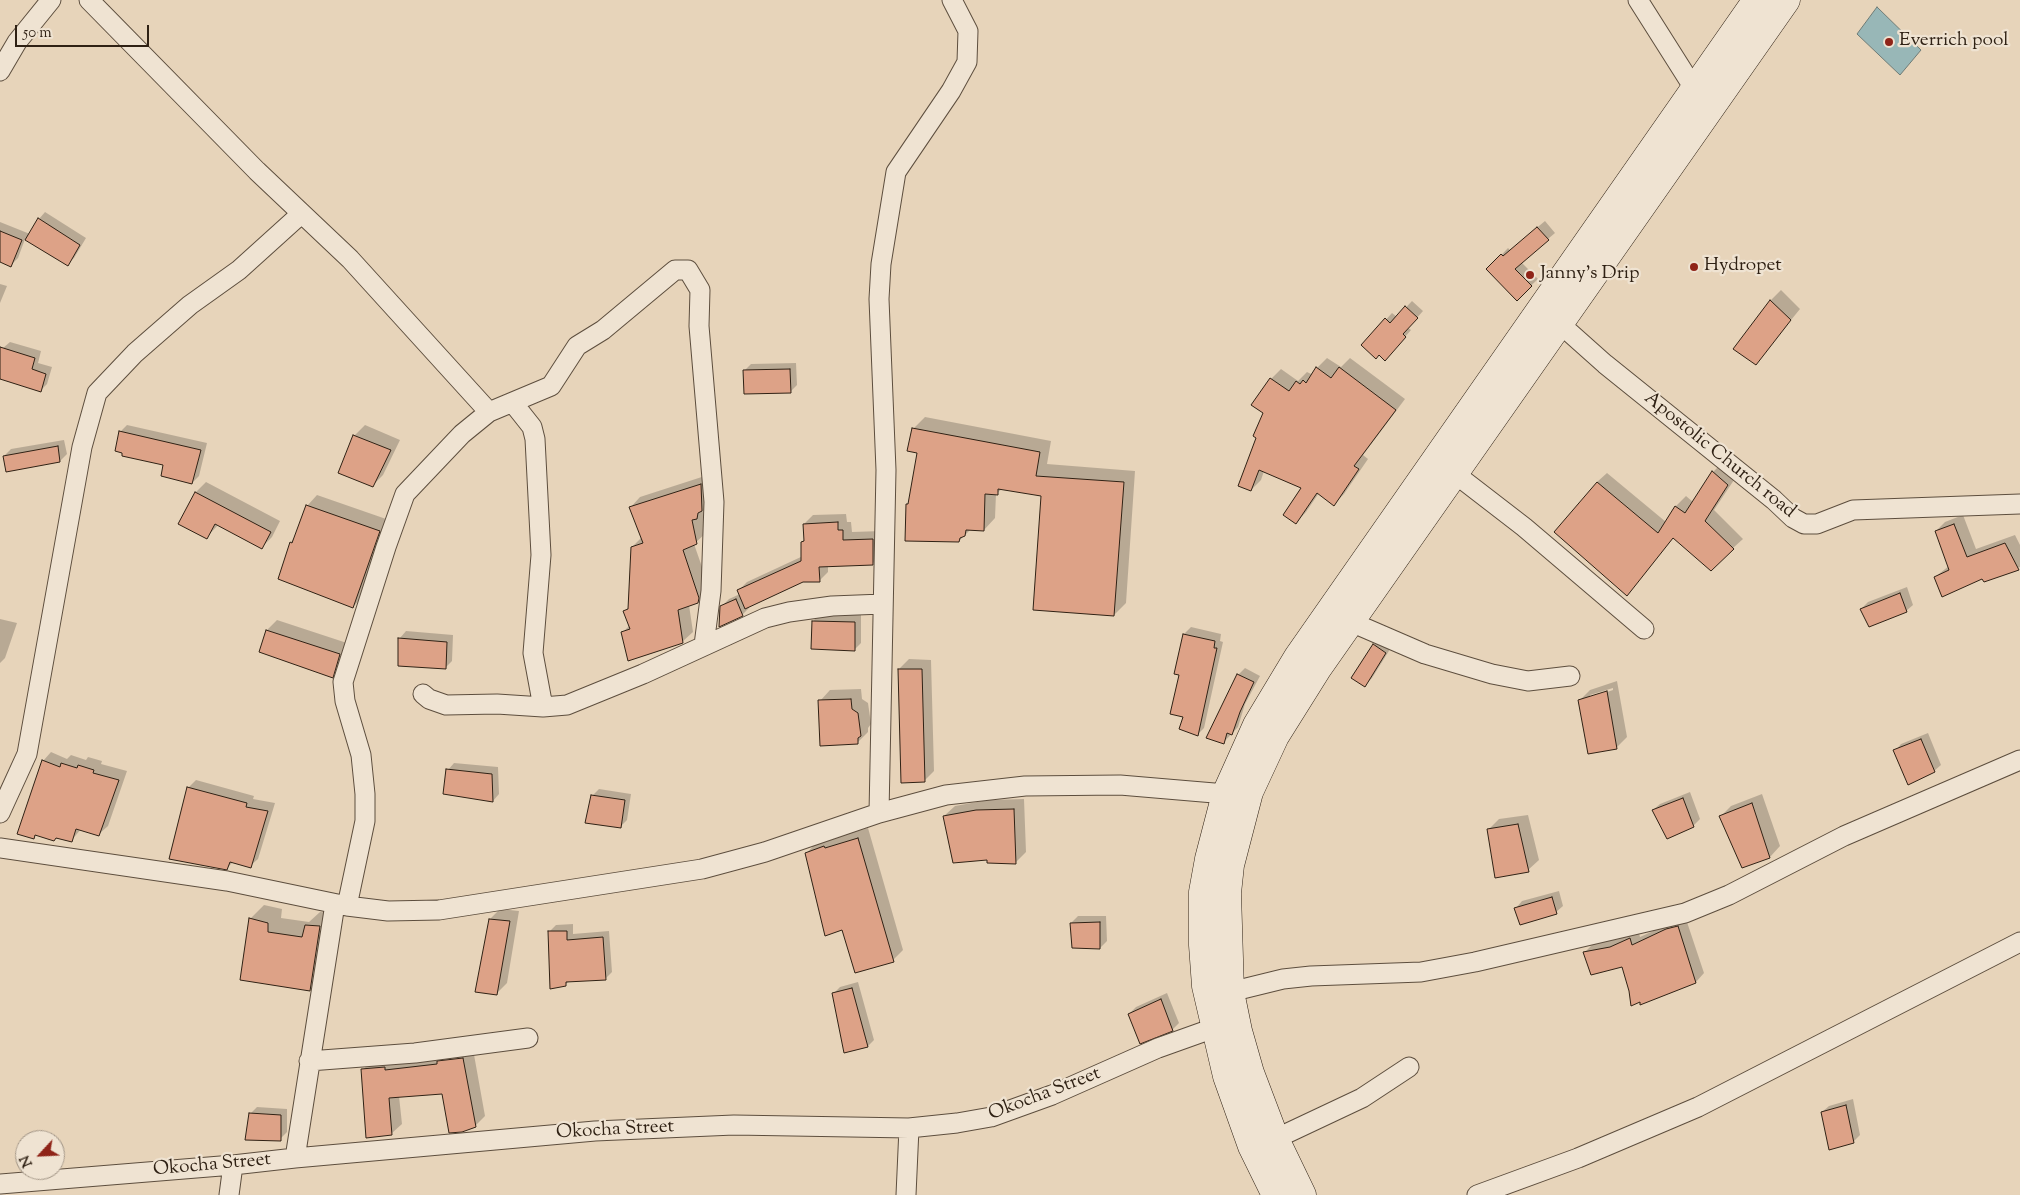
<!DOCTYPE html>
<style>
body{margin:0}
#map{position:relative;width:2020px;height:1195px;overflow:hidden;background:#e7d4ba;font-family:"Sorts Mill Goudy",serif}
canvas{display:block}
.north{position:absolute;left:15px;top:1130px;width:50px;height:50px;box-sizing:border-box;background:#efe3d2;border:1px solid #a29586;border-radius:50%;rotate:245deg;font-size:14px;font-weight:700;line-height:20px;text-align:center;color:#2f2114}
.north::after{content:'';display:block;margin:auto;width:18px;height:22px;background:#8f2418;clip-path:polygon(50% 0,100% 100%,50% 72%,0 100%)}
.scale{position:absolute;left:15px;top:25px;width:134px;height:22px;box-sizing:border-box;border:2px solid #2f2114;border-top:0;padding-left:6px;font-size:15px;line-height:18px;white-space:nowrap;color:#2f2114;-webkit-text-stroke:4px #efe3d2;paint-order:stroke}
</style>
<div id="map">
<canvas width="2020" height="1195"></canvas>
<div class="north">N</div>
<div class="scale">50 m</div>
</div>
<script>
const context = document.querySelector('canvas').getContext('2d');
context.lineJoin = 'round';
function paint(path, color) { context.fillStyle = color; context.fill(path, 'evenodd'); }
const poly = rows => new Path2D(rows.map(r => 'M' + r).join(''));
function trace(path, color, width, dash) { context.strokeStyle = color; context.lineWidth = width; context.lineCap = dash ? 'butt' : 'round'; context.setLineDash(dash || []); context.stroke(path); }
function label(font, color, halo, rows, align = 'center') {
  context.font = font + ' "Sorts Mill Goudy",serif'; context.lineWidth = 4.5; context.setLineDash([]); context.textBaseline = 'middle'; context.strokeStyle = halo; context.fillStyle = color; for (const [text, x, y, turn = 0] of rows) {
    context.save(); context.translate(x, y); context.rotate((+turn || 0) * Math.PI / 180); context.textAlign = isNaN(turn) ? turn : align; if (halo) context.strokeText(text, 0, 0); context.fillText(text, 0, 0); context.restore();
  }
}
const water = poly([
 [1877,7,1921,50,1900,75,1857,34,1877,7]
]);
const shadow = poly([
 [45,212,86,238,74,258,67,264,25,239,18,258,11,265,0,261,0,222,30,234,39,219],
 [1545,221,1555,233,1521,262,1538,279,1517,299,1488,269,1508,248,1510,250],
 [0,284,7,286,0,303],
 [1781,290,1800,309,1756,363,1735,349,1771,300],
 [1412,301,1423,311,1408,328,1411,330,1391,353,1379,354,1363,345,1392,313,1397,317],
 [10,342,41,351,38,363,52,367,47,384,40,391,0,378,0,359,3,348],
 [1327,358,1341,367,1350,358,1405,399,1363,455,1368,459,1344,494,1334,504,1319,493,1306,512,1296,523,1303,488,1264,471,1261,480,1251,490,1258,437,1264,412,1253,405,1271,379,1281,369,1298,381,1307,372,1311,374],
 [796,363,797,385,790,392,744,371,751,364],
 [925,417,1051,441,1047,464,1135,471,1126,603,1114,615,1043,495,1003,488,996,494,995,518,984,530,971,529,959,541,907,504,910,502,919,452,913,429],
 [127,425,207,443,199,476,192,483,165,464,120,432],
 [365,425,400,440,383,475,373,485,340,472,355,435],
 [64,440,67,454,60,461,7,470,4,456,11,449],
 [1723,462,1738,474,1714,510,1743,539,1733,548,1674,537,1627,595,1597,482,1607,473,1666,522,1676,506,1686,496,1693,502,1713,472],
 [711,474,707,507,703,511,707,532,694,544,709,587,708,591,697,602,689,605,693,632,682,642,623,632,630,625,625,611,629,607,632,547,642,537,630,508,640,497],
 [206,482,280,521,272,537,262,547,218,525,207,537,196,492],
 [317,495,389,520,363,596,353,607,280,578,291,542,294,538,307,506],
 [846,514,847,522,851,522,852,532,882,531,881,555,872,564,828,565,828,572,819,581,803,581,748,606,749,608,742,615,722,606,729,599,740,594,738,591,747,582,803,556,802,542,805,539,804,524,813,515],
 [1963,515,1976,549,2015,535,2020,545,2020,567,1984,581,1983,578,1935,577,1949,566,1936,531,1945,522],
 [1907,587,1913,605,1906,611,1861,609,1868,602],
 [820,614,861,615,861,643,854,650,813,621],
 [0,619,17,623,5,658,0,663],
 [277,620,350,644,343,666,332,676,261,651,267,630],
 [1191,627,1221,634,1220,641,1223,642,1204,728,1198,734,1185,716,1181,675,1184,634],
 [406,631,453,635,452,661,445,668,400,638],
 [1380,638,1392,646,1372,678,1365,685,1374,645],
 [909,659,931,660,934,771,924,781,899,669],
 [1245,668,1260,676,1245,704,1238,727,1223,743,1238,675],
 [1617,681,1627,737,1617,747,1589,752,1580,700,1590,690],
 [1613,688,1613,690,1590,698,1590,695],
 [861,689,862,699,868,703,871,724,868,728,868,732,857,743,820,701,830,690],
 [1928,733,1941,765,1934,771,1895,751,1901,744],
 [51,752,67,759,71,755,86,760,88,757,102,761,101,764,127,771,108,826,99,834,81,829,71,841,36,835,33,837,43,761],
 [454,763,498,767,499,794,493,801,448,770],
 [196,780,254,796,253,799,275,803,258,859,250,866,233,862,227,868,188,788],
 [599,789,631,794,627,820,620,827,592,796],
 [1690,792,1700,819,1693,826,1653,810,1660,804],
 [1762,794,1780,846,1770,857,1743,866,1720,817,1731,806],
 [1024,799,1026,852,1016,862,988,858,944,816,955,806,988,800],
 [1528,815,1539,860,1528,870,1488,830,1499,819],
 [868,828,903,950,893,960,843,928,806,854,816,843],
 [1559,891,1563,906,1556,912,1516,908,1522,901],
 [264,905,282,909,281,918,309,922,320,912,333,913,323,976,309,990,250,919],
 [500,909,519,911,507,983,496,994,490,919],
 [1078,916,1106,916,1107,941,1100,948,1071,923],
 [1686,919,1704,973,1696,982,1631,990,1622,965,1585,952,1593,944,1619,939,1638,930,1640,937,1675,921],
 [573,924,573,934,609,931,612,972,605,979,570,980,565,985,549,932,556,925],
 [858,982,874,1040,868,1046,833,994,840,987],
 [1167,993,1179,1023,1172,1030,1129,1014,1136,1007],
 [473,1049,485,1116,475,1126,443,1093,399,1096,402,1124,392,1133,367,1136,363,1070,372,1060],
 [1853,1099,1860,1135,1853,1142,1822,1112,1829,1106],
 [257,1107,287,1109,287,1132,280,1139,250,1114]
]);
const building = poly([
 [38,218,80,245,68,266,25,240,38,218],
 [1537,227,1549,240,1515,269,1532,286,1517,301,1486,269,1501,254,1503,256,1537,227],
 [0,231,22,240,11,267,0,262,0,231],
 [1770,300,1791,320,1756,365,1733,349,1770,300],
 [1405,306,1418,318,1403,334,1406,337,1385,361,1379,355,1376,359,1361,345,1385,318,1390,323,1405,306],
 [0,347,35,358,32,369,46,374,41,392,0,379,0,347],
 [1316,367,1331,378,1339,367,1396,410,1354,466,1359,469,1334,506,1317,493,1296,524,1283,515,1301,488,1259,470,1251,491,1238,486,1256,438,1253,436,1263,413,1251,405,1270,378,1289,391,1296,381,1300,384,1303,380,1306,383,1316,367],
 [790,369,791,393,744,394,743,370,790,369],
 [912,428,1040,452,1036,476,1124,482,1114,616,1033,610,1041,496,998,489,998,495,985,494,984,531,966,530,965,536,960,538,959,542,905,541,906,504,908,504,917,453,907,451,912,428],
 [119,431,201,450,192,484,161,476,163,465,122,456,122,453,115,451,119,431],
 [353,435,391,450,373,487,338,473,353,435],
 [58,446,60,462,6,472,3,456,58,446],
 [1712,471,1728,485,1705,521,1734,549,1711,571,1673,538,1627,596,1554,532,1597,482,1658,533,1675,506,1685,513,1712,471],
 [701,484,702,511,698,513,697,519,692,520,697,544,683,550,699,598,698,603,678,610,683,643,628,661,621,632,630,629,623,611,628,609,631,547,643,543,629,507,701,484],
 [195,492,271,532,262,549,215,524,207,539,178,524,195,492],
 [306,505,380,531,353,608,278,579,290,542,292,543,306,505],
 [838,522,838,530,843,530,843,540,873,539,873,565,819,567,820,582,803,582,745,609,737,590,801,561,801,542,804,541,803,524,838,522],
 [1954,524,1967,557,2005,543,2019,570,1984,582,1982,579,1942,597,1934,577,1949,570,1935,531,1954,524],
 [1900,593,1907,612,1869,627,1860,609,1900,593],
 [736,599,743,616,719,627,720,606,736,599],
 [812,621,855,622,855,651,811,649,812,621],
 [266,630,340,654,333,678,259,652,266,630],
 [1183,634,1215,641,1214,648,1217,648,1198,736,1179,729,1183,717,1170,714,1179,675,1174,674,1183,634],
 [398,638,447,642,446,669,398,666,398,638],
 [1373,644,1386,653,1365,687,1351,678,1373,644],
 [898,669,922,669,925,782,901,783,898,669],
 [1237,674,1254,682,1240,712,1232,735,1227,733,1224,744,1206,738,1237,674],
 [1607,691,1617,749,1588,754,1578,700,1607,691],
 [851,699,852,709,858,713,861,736,858,738,858,744,820,746,818,700,851,699],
 [1921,739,1935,772,1908,785,1893,750,1921,739],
 [42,760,60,767,61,763,77,768,78,765,94,770,93,773,119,780,99,836,76,829,72,842,56,838,54,841,35,835,34,839,17,834,42,760],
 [446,769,492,774,493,802,443,794,446,769],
 [187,787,247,803,246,807,268,811,251,868,230,862,227,870,169,859,187,787],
 [591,795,625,800,621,828,585,823,591,795],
 [1683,798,1694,827,1667,839,1652,810,1683,798],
 [1752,803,1770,858,1742,868,1719,816,1752,803],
 [1014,809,1016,864,987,863,987,860,953,863,943,816,976,810,1014,809],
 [1518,824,1529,872,1495,878,1487,829,1518,824],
 [858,838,894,962,855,973,842,930,825,936,805,853,824,846,825,848,858,838],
 [1552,897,1557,914,1520,925,1514,908,1552,897],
 [249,918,268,923,268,932,302,937,305,925,320,926,310,991,240,980,249,918],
 [489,919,510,921,497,995,475,992,489,919],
 [1100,922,1100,949,1072,948,1070,923,1100,922],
 [1678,926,1696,983,1640,1005,1640,1002,1631,1006,1629,991,1622,967,1591,975,1583,952,1610,947,1630,938,1632,945,1666,929,1678,926],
 [548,931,567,931,567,940,603,937,606,980,566,982,566,986,550,989,548,931],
 [852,988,868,1047,844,1053,832,993,852,988],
 [1161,999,1173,1031,1140,1044,1128,1014,1161,999],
 [463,1058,476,1127,462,1132,449,1133,442,1094,389,1098,392,1135,366,1138,361,1069,385,1067,385,1070,437,1064,437,1061,463,1058],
 [1846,1105,1854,1143,1829,1150,1821,1112,1846,1105],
 [249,1113,281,1115,281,1141,245,1140,249,1113]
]);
const street = poly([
 [89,0,257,171,350,259,489,412],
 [1638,0,1695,90],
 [0,71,17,42,51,0],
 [1559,323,1605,364,1774,500,1793,518,1804,524,1817,524,1853,510,2020,504],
 [513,403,532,427,535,439,541,555,533,653,543,707],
 [1454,473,1524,527,1644,629],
 [1351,622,1425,654,1492,674,1528,681,1570,676],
 [423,694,429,699,446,705,497,704,543,707,567,705,643,674,765,618,789,612,832,606,883,604],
 [0,813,27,754,82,447,97,393,135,353,190,305,239,270,301,214],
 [879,813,886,470,879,299,881,264,896,172,951,91,967,62,968,31,952,0],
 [0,848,227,881,347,906,388,911,439,910,702,869,765,852,879,813,946,795,1025,786,1120,785,1226,794],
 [347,906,365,821,365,794,361,755,345,701,343,682,386,547,405,494,462,434,489,412,551,386,577,346,603,330,675,270,688,270,700,290,699,326,714,502,711,591,704,645],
 [1230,992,1283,979,1311,976,1421,972,1475,962,1685,913,1729,895,1844,836,2020,760],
 [309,1061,415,1053,528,1038],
 [1275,1139,1362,1098,1409,1067],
 [295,1158,335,904],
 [0,1184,233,1165,295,1158,595,1131,734,1125,909,1128,957,1123,991,1117,1052,1095,1158,1048,1214,1028],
 [229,1195,233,1165],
 [906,1195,909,1128],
 [1477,1195,1578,1158,1698,1107,2020,942]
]);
const secondary = poly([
 [1276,1195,1252,1146,1227,1076,1206,986,1203,945,1203,892,1209,859,1226,794,1257,725,1298,657,1757,0],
 [1302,1195,1275,1139,1250,1073,1238,1031,1230,992,1227,893,1230,865,1249,792,1275,736,1317,669,1786,0]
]);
const markers = [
 [1889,42,5,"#8f2418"],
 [1694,267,5,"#8f2418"],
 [1530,275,5,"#8f2418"]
];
const poiNames = [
 ["Everrich pool",1899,42],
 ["Hydropet",1704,267],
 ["Janny's Drip",1540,275]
];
const streetNames = [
 ["Apostolic Church road",1719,456,39],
 ["Okocha Street",1045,1095,-21],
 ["Okocha Street",615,1131,-3],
 ["Okocha Street",212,1166,-5]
];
paint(water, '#98b7b7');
trace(water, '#6e7b76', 1);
paint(shadow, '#0003');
paint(building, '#dda287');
trace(building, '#2f2114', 1);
trace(street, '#5d4e3e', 21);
trace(secondary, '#2f2114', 29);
trace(street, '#efe3d2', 19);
trace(secondary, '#efe3d2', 28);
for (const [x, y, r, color] of markers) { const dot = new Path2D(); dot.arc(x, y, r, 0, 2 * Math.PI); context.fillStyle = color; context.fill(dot); trace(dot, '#efe3d2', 2); }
label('19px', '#2f2114', '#efe3d2', poiNames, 'left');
label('19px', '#2f2114', '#efe3d2', streetNames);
</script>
